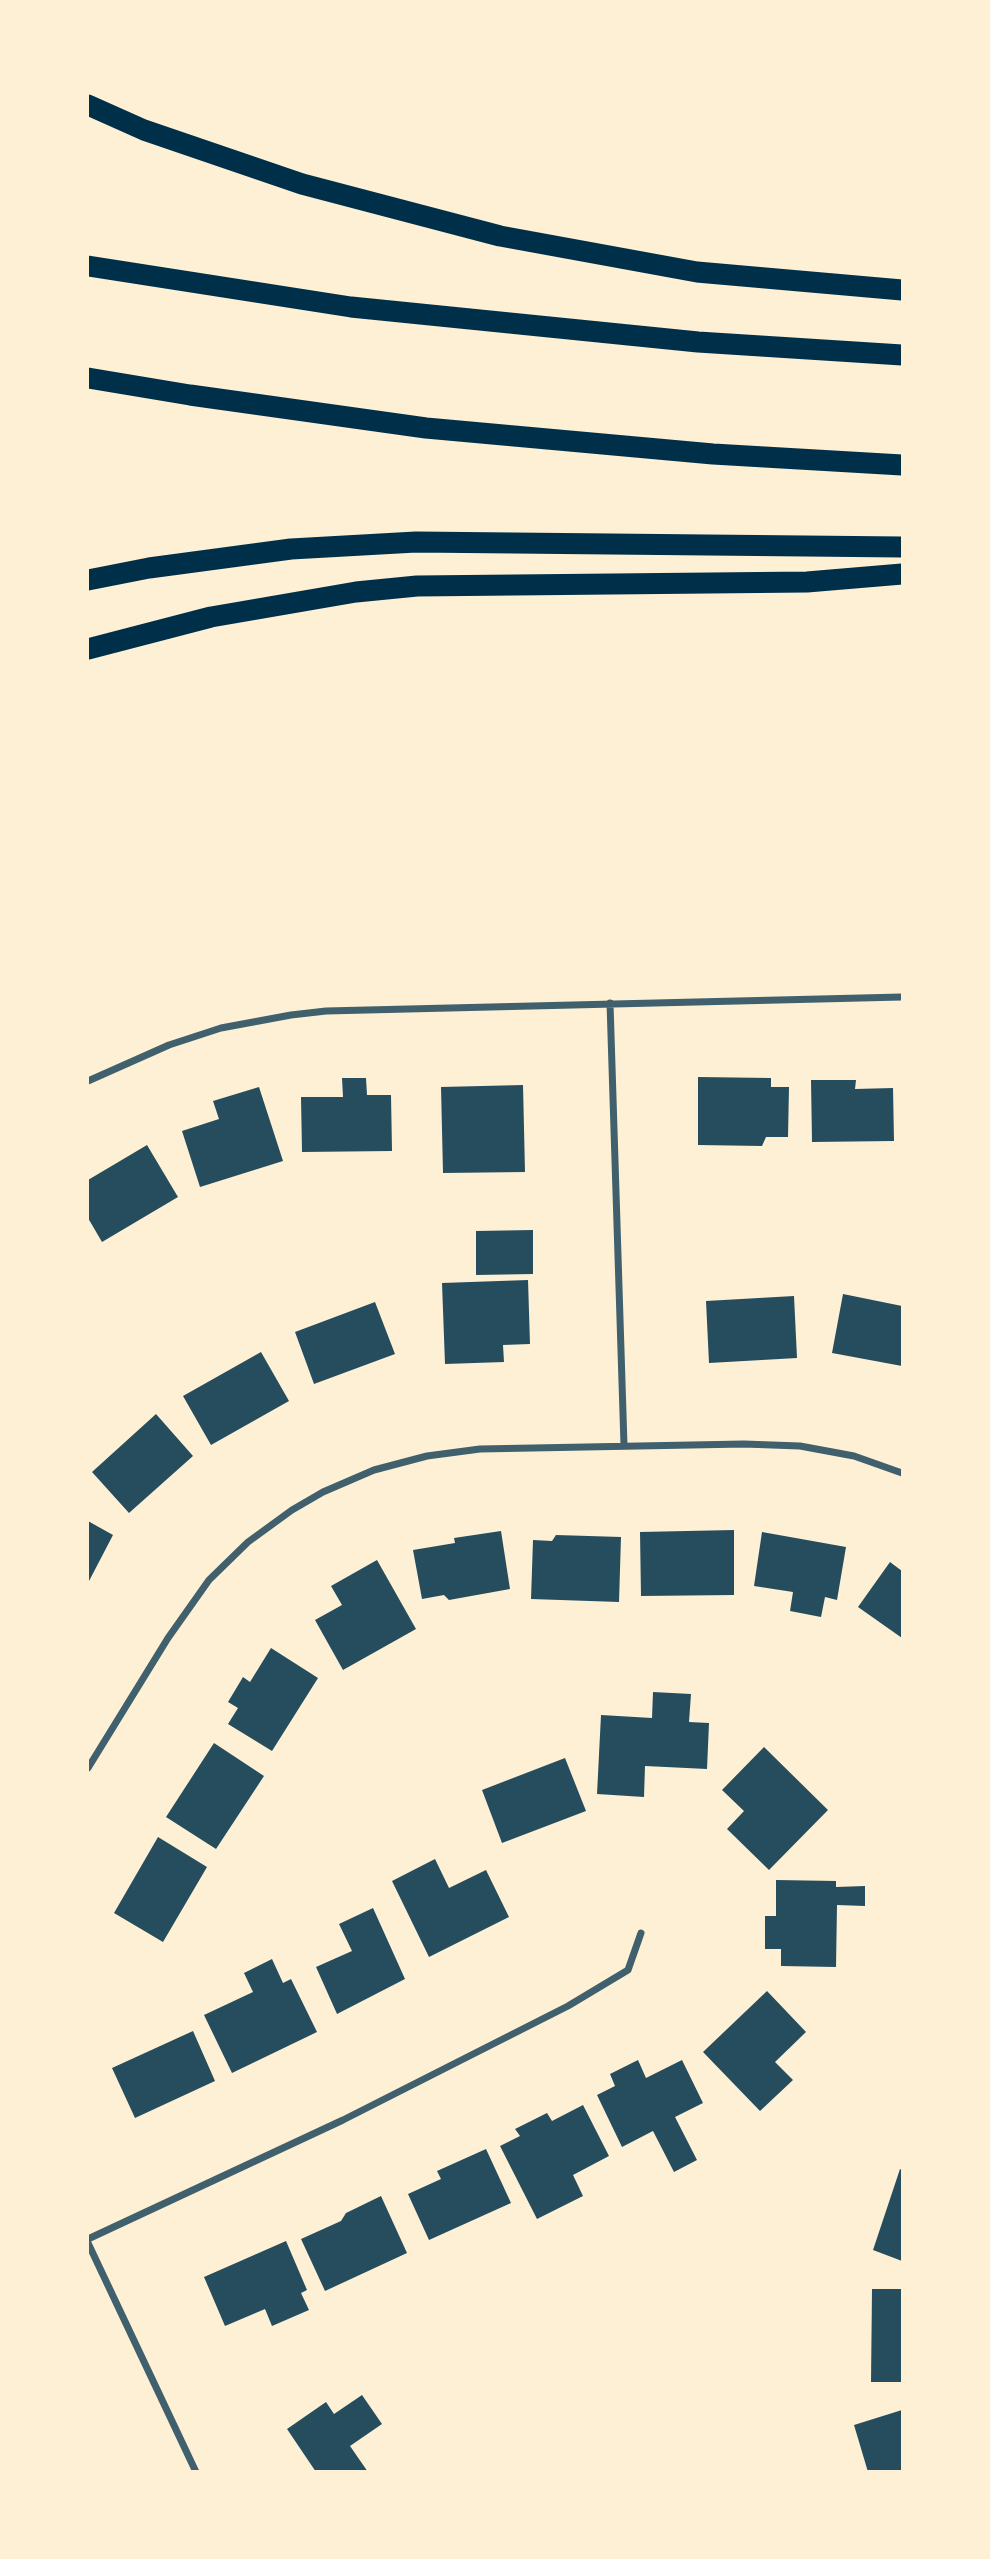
<!DOCTYPE html>
<style>
body{margin:0}
#map{position:relative;width:990px;height:2559px;overflow:hidden;background:#fdf0d5;font-family:Montserrat,sans-serif}
canvas{display:block}
.frame{position:absolute;inset:0;border:89px solid #fdf0d5;pointer-events:none}
</style>
<div id="map">
<canvas width="990" height="2559"></canvas>
<div class="frame"></div>
</div>
<script>
const context = document.querySelector('canvas').getContext('2d');
context.lineJoin = 'round';
function paint(path, color) { context.fillStyle = color; context.fill(path, 'evenodd'); }
const poly = rows => new Path2D(rows.map(r => 'M' + r).join(''));
function trace(path, color, width, dash) { context.strokeStyle = color; context.lineWidth = width; context.lineCap = dash ? 'butt' : 'round'; context.setLineDash(dash || []); context.stroke(path); }
const building = poly([
 [698,1077,771,1078,771,1087,789,1087,788,1137,766,1137,762,1146,698,1145],
 [342,1078,366,1078,367,1095,391,1095,392,1151,302,1152,301,1097,343,1097],
 [811,1080,856,1080,855,1089,893,1088,894,1141,812,1142],
 [523,1085,525,1172,443,1173,441,1087],
 [259,1087,283,1161,200,1187,182,1131,219,1119,213,1101],
 [147,1145,178,1197,102,1242,88,1218,88,1180],
 [533,1230,533,1274,476,1275,476,1231],
 [528,1280,530,1344,503,1345,504,1362,445,1364,442,1283],
 [843,1294,902,1306,902,1366,832,1353],
 [794,1296,797,1358,709,1363,706,1301],
 [375,1302,395,1354,314,1384,295,1332],
 [261,1352,289,1401,211,1445,183,1396],
 [156,1414,193,1456,129,1513,92,1472],
 [88,1521,113,1535,88,1583],
 [734,1530,734,1595,641,1596,640,1532],
 [501,1531,510,1589,449,1600,444,1595,422,1599,413,1550,455,1543,454,1538],
 [762,1532,846,1547,837,1600,825,1597,821,1617,790,1611,793,1592,754,1586],
 [556,1535,621,1537,619,1602,531,1599,533,1540,552,1541],
 [377,1560,416,1629,343,1670,315,1620,342,1605,331,1586],
 [890,1562,902,1571,902,1638,858,1607],
 [271,1648,318,1678,272,1751,228,1724,238,1708,228,1702,243,1677,250,1682],
 [653,1692,691,1694,689,1722,709,1723,707,1769,645,1766,644,1797,597,1794,601,1715,652,1718],
 [214,1743,264,1776,216,1849,166,1817],
 [764,1747,828,1810,769,1870,727,1829,744,1811,722,1790],
 [565,1758,586,1811,502,1843,482,1790],
 [158,1837,207,1867,163,1942,114,1913],
 [435,1859,449,1888,486,1870,509,1917,429,1957,392,1881],
 [776,1880,836,1881,836,1887,865,1886,865,1906,837,1905,836,1967,781,1966,781,1949,765,1949,765,1916,776,1916],
 [373,1908,405,1979,337,2014,316,1967,352,1951,339,1924],
 [272,1959,283,1983,291,1979,317,2032,232,2073,204,2015,253,1992,244,1973],
 [767,1991,806,2032,775,2062,793,2080,760,2111,703,2052],
 [193,2031,215,2081,135,2118,112,2068],
 [638,2060,646,2078,682,2060,703,2103,675,2117,697,2160,674,2172,653,2131,622,2147,597,2095,615,2086,610,2074],
 [583,2105,609,2156,573,2175,583,2196,537,2219,500,2146,520,2136,515,2129,547,2113,552,2121],
 [486,2149,511,2203,429,2240,408,2194,441,2179,437,2171],
 [900,2169,902,2170,902,2261,873,2250],
 [381,2196,407,2253,325,2291,301,2239,341,2221,346,2213],
 [286,2241,307,2290,301,2293,309,2310,272,2326,265,2309,225,2326,204,2277],
 [872,2289,902,2289,902,2382,871,2382],
 [362,2395,382,2424,350,2446,368,2472,316,2472,287,2429,326,2402,334,2414],
 [902,2410,902,2472,868,2472,854,2425]
]);
const minor = poly([
 [610,1003,624,1445],
 [88,1081,169,1045,221,1028,291,1015,326,1011,902,997],
 [88,1768,168,1638,209,1580,248,1542,292,1510,323,1492,374,1470,427,1456,480,1449,744,1444,800,1446,854,1456,902,1473],
 [88,2239,343,2120,568,2006,628,1970,641,1933],
 [88,2243,196,2472]
]);
const motorway = poly([
 [88,105,144,130,302,184,500,236,697,272,902,290],
 [88,266,351,307,698,342,902,355],
 [88,378,190,395,426,428,713,454,902,465],
 [88,580,149,568,291,549,416,542,902,547],
 [88,649,211,617,356,592,417,586,807,582,902,574]
]);
paint(building, '#264d5e');
trace(minor, '#3f606c', 7);
trace(motorway, '#003049', 21);
</script>
